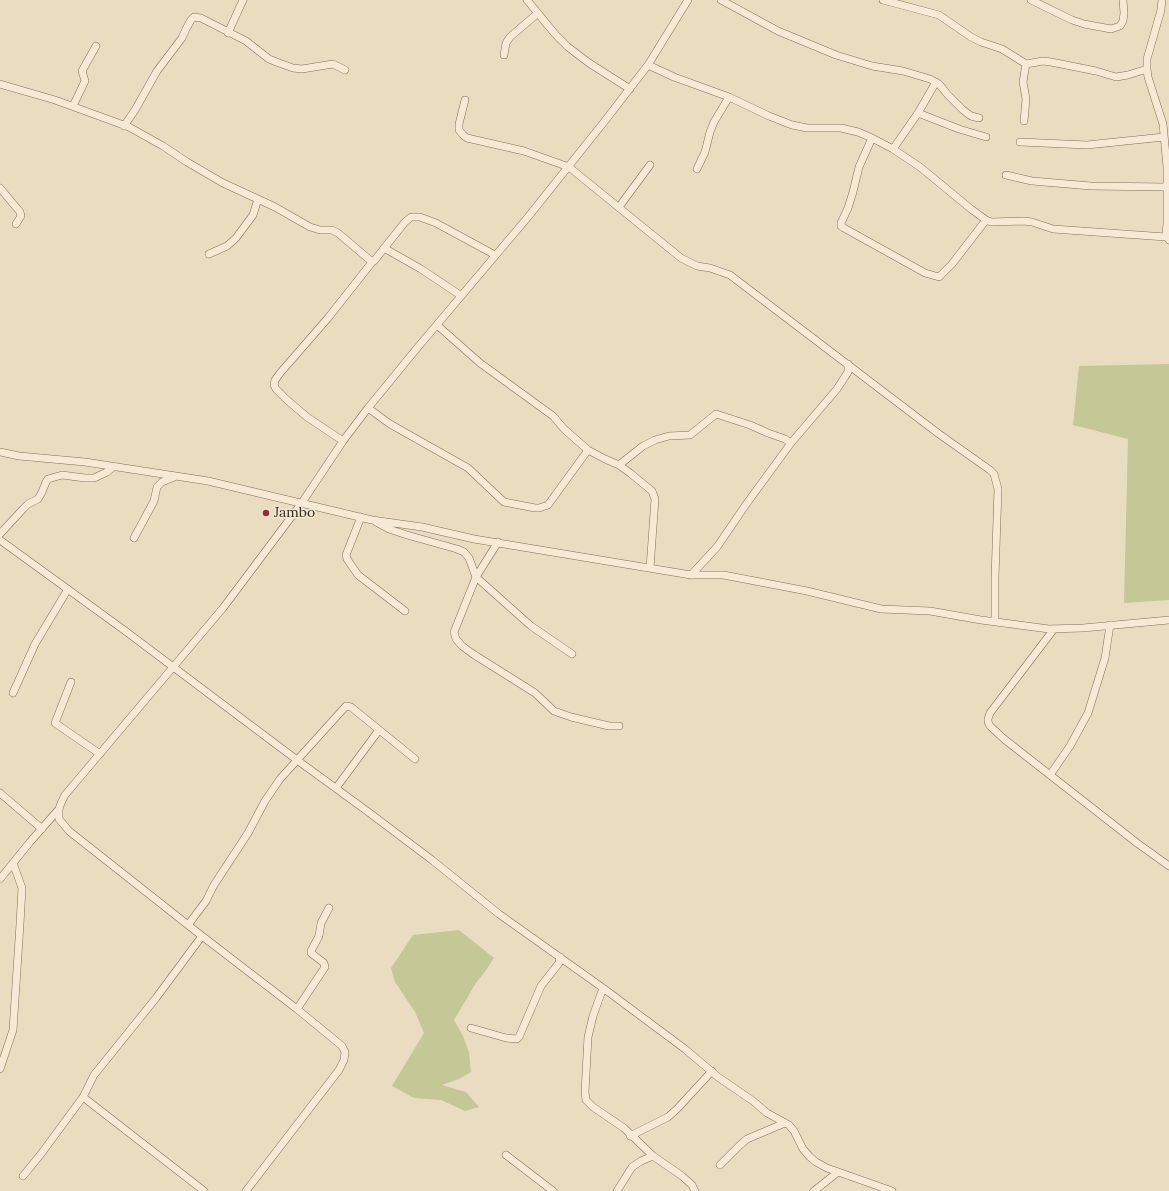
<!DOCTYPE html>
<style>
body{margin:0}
canvas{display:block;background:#eadcc1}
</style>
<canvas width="1169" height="1191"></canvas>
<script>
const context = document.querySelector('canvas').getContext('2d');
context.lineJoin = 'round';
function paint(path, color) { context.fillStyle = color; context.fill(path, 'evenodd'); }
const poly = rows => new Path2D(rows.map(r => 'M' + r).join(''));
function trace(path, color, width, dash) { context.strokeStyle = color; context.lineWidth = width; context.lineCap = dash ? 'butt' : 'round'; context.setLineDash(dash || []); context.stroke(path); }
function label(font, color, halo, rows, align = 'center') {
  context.font = font + ' Lora,serif'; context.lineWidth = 3; context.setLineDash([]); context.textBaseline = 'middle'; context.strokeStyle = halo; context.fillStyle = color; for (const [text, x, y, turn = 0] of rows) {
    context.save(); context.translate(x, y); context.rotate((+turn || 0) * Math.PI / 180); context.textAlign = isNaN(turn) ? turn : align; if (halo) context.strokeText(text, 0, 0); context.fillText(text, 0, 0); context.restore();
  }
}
const green = poly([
 [1169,364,1169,600,1124,603,1128,439,1073,425,1079,366],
 [459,930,494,958,486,970,476,983,454,1020,463,1036,469,1052,471,1072,459,1079,442,1085,466,1092,479,1107,465,1111,441,1100,414,1098,392,1086,424,1033,415,1012,395,982,391,968,413,935]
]);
const minor = poly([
 [527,0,555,34,568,47,589,63,630,89],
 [721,0,778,31,836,55,872,66,903,71,930,79,939,84,948,95,963,110,971,116,979,118],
 [883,0,939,15,971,37,981,42,1002,49,1026,64,1043,61,1051,62,1096,71,1116,77,1128,75,1147,69],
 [1031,0,1072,20,1084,24,1111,29,1120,26,1123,21,1124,13,1123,0],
 [1162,0,1161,10,1147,59,1147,69,1148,77,1163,124,1167,167,1167,223,1166,234,1169,240],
 [228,33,243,0],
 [504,55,506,43,510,37,538,13],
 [648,65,674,77,729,97,769,116,792,125,807,128,841,128,858,132,872,138,893,149,920,167,971,209,986,220,991,222,1024,221,1032,222,1053,229,1166,237],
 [0,84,55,100,129,127,163,146,187,162,223,183,275,207,310,227,320,230,332,230,338,233,371,261,374,261,405,222,411,217,420,217,436,223,495,255],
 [465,100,459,124,459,130,463,135,467,138,524,151,569,167,681,258,697,266,710,268,730,275,939,434,990,470,994,474,998,489,995,578,995,621],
 [73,106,85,81,82,71,96,46],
 [918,113,959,129,986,137],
 [1024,121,1026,99,1023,82,1026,64],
 [124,126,135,110,157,71,182,38,186,29,191,20,194,17,201,18,246,41,269,59,279,63,293,68,302,69,333,64,345,70],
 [872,138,859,167,853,192,848,208,841,223,841,226,844,228,925,273,939,277,952,264,986,220],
 [1020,142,1087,145,1164,137],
 [893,149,918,113,936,82],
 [697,169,705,152,710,132,714,122,729,97],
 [1006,175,1032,181,1091,186,1166,187],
 [0,188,20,212,21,216,16,224],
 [619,207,650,165],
 [384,248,421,269,460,295],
 [209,254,227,246,236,238,253,215,258,199],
 [437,325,480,363,553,416,564,429,588,450,605,459,619,465,630,473,652,491,655,499,650,568],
 [368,408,390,424,468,468,504,502,535,508,539,508,548,505,588,450],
 [343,441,307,417,286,399,276,389,274,385,275,380,281,372,328,318,373,261],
 [0,452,19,456,85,462,208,481,372,520,422,527,474,539,691,575,723,575,734,577,807,591,881,609,930,611,981,620,1049,629,1083,628,1169,620],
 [619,465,643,446,655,440,669,436,690,435,716,414,750,425,768,433,785,439,791,443],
 [361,517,346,555,347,559,358,575,405,611],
 [376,522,389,529,407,535,457,549,464,552,469,558,476,577,531,626,572,654],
 [0,534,23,509,28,504,38,499,42,492,46,482,48,479,62,475,85,478,94,478,107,472,113,467],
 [134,538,154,501,157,487,162,482,174,477],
 [0,540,124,630,297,760,367,811,432,860,499,914,603,988,685,1049,718,1077,753,1101,767,1113,789,1125,794,1131,803,1149,810,1157,816,1162,827,1168,892,1191],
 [498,542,476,577,454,632,456,639,462,646,473,654,535,693,554,711,571,717,609,726,619,726],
 [691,575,717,547,747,503,791,443,837,389,848,372,848,364],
 [1054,629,990,713,988,719,988,722,990,726,1004,739,1137,843,1169,866],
 [71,682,55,723,100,754],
 [13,693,35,644,68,589],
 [1050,775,1070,746,1088,713,1105,658,1110,625],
 [336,788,379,730],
 [0,793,42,829],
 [0,879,30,842,59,809],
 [188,925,206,901,214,885,248,833,265,801,280,779,346,706,351,707,415,759],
 [603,988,593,1016,588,1037,585,1092,586,1100,593,1107,624,1128,653,1156,682,1176,692,1185,695,1191],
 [297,1009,325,967,324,963,311,953,311,951,319,936,321,923,329,908],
 [471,1028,506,1038,517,1039,519,1037,541,986,559,963,560,957],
 [0,1069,13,1030,20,924,22,888,13,863],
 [83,1097,204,1191],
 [630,1136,668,1117,677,1109,712,1071],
 [506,1155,553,1191],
 [720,1165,740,1145,747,1139,785,1123],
 [23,1176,41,1154,83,1097,94,1075,156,998,202,936],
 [246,1191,339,1070,344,1060,345,1052,342,1046,297,1009,202,936,69,831,59,819,59,809,61,803,65,795,223,608,301,504,343,441,368,408,418,347,528,217,604,122,648,65,688,0],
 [617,1191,632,1167,641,1161,653,1156],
 [814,1191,838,1172]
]);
const markers = [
 [266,513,4,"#8d2f34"]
];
const poiNames = [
 ["Jambo",274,513]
];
paint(green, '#c4c796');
trace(minor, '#826e5a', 8);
trace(minor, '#f6ead4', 7);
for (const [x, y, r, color] of markers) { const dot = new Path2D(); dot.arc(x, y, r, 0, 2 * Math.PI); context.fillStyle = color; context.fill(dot); trace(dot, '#f2e7d0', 1.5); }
label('14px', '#33271d', '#f2e7d0', poiNames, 'left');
</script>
